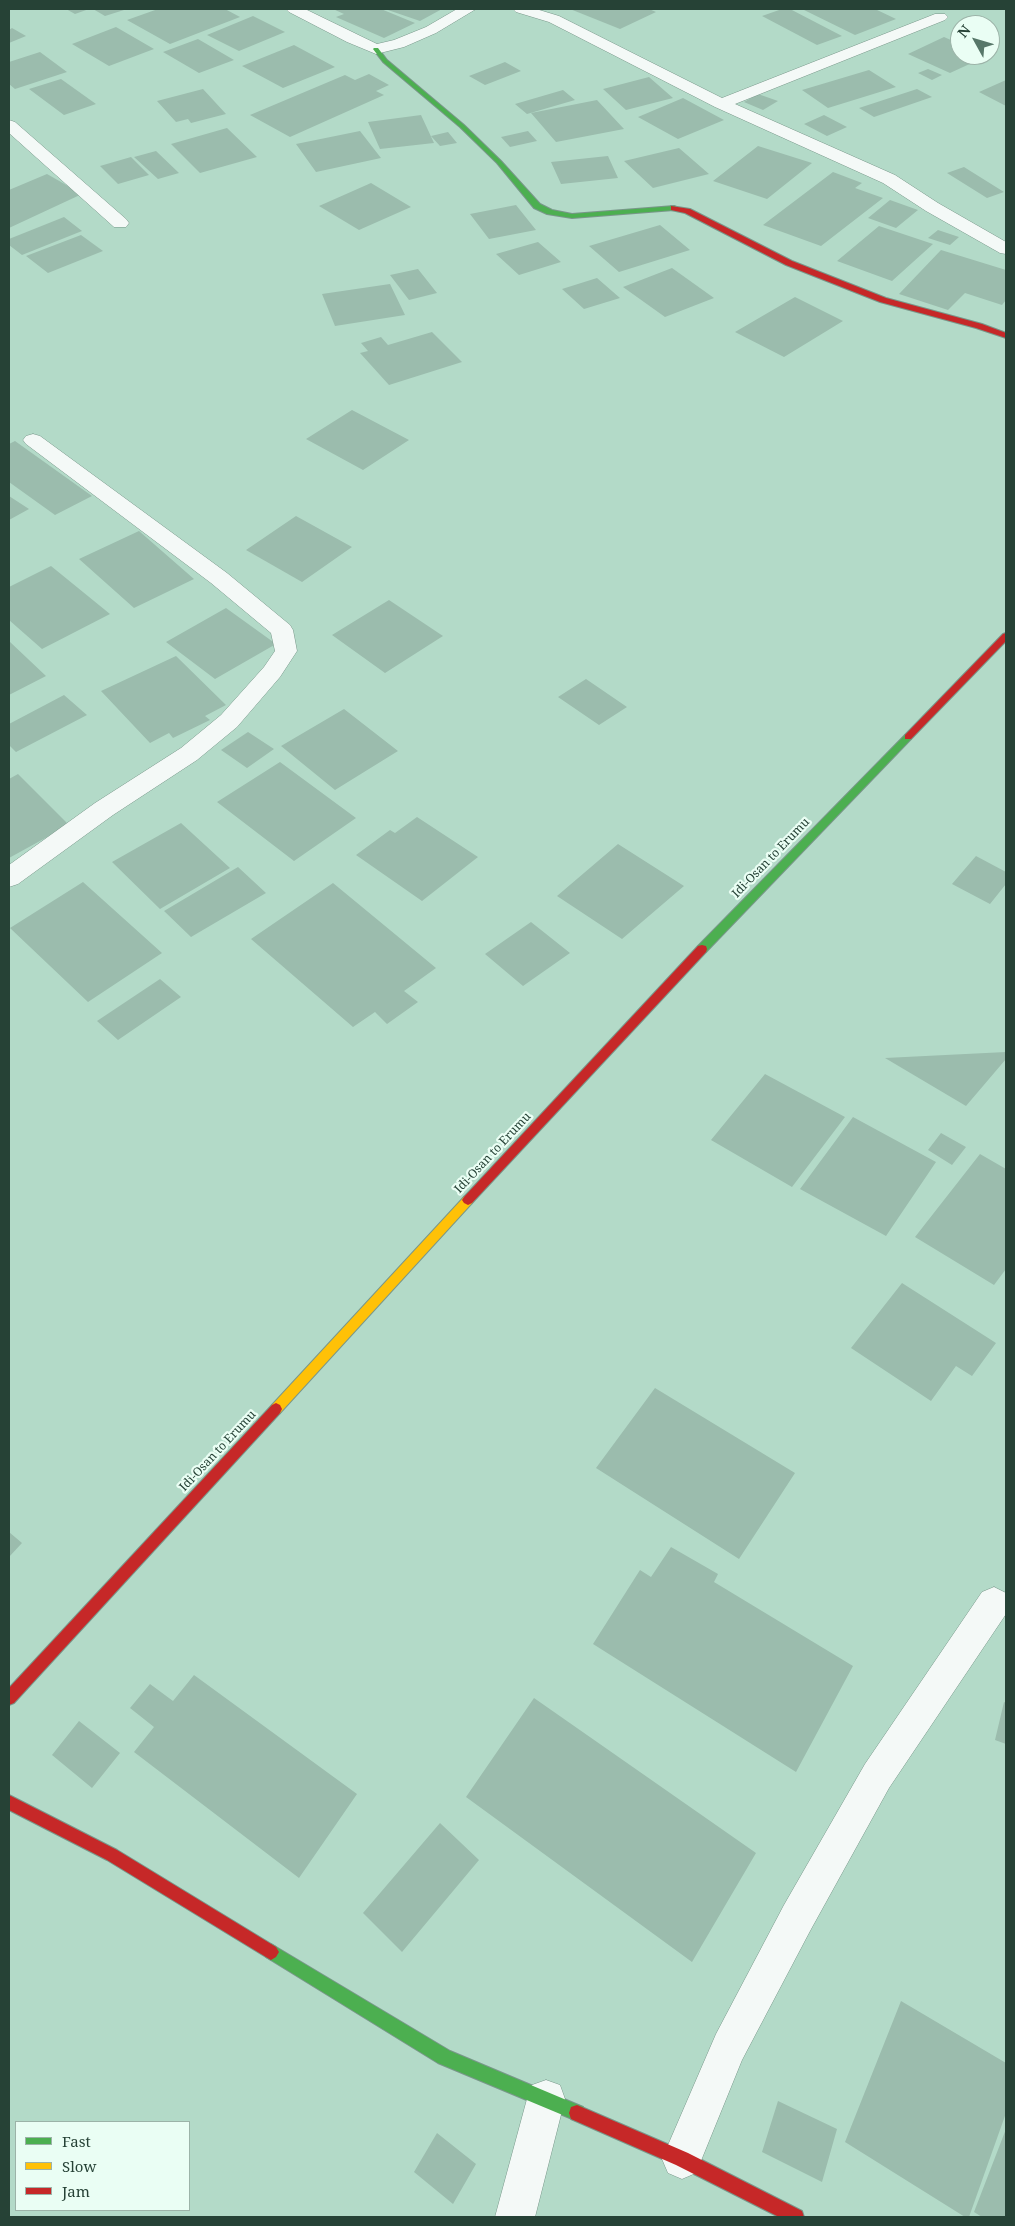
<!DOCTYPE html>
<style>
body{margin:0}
#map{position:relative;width:1015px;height:2226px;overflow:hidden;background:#b3dac8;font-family:"Noto Serif",serif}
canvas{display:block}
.frame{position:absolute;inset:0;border:10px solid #264236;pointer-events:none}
.legend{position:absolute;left:15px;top:2121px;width:175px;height:90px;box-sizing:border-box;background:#eafef4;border:1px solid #9cb3a8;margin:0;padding:6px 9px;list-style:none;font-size:15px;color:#264236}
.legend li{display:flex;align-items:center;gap:10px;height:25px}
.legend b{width:25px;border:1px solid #9cb3a8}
.north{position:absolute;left:950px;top:15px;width:50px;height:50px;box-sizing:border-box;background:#eafef4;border:1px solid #9cb3a8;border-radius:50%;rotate:309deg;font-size:14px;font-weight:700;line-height:20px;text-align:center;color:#264236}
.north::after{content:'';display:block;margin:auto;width:18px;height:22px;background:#577769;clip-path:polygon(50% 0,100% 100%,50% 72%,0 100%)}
</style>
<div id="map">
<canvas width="1015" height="2226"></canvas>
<div class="frame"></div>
<ul class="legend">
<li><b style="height:6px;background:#4caf50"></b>Fast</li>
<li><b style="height:6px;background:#ffc107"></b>Slow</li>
<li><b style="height:6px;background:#c62828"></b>Jam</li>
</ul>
<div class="north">N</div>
</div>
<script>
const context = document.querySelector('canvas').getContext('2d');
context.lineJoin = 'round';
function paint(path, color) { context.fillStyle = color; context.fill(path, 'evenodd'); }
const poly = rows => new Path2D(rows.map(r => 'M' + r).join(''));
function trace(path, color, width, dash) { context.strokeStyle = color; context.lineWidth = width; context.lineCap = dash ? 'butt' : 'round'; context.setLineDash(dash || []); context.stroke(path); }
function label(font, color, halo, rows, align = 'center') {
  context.font = font + ' "Noto Serif",serif'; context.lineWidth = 4.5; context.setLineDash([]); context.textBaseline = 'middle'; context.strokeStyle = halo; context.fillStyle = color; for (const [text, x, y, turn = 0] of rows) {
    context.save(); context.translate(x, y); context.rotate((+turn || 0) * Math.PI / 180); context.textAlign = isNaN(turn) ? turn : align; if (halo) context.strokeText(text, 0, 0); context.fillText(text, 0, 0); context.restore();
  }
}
const building = poly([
 [66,9,89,9,75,14],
 [93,9,122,9,124,10,105,16],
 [158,9,225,9,240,17,170,44,127,20],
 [333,9,381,9,415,23,384,38,336,17,344,14],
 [385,9,442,9,420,21],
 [570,9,649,9,656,12,620,29],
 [782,9,790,9,842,36,817,45,762,16],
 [802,9,875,9,896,19,855,35],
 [253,16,285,32,239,51,207,35],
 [116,27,154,49,109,66,72,44],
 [12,28,26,36,9,43,9,30],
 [944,37,960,44,960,55,987,56,950,73,908,54],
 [198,39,234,60,199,73,163,52],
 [294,45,335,67,283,88,242,66],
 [40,52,67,72,15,89,9,84,9,62],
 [505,62,521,71,485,85,469,76],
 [928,69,942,75,932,80,918,73],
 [869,70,896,87,828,108,802,90],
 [369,74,389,85,376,91,384,95,290,137,250,115,345,75,355,80],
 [649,77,673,98,626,110,603,89],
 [61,79,96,104,64,115,29,89],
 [1006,80,1006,106,979,92],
 [203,89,226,114,191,123,188,119,176,122,157,101],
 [917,89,932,97,874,117,859,108],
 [563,90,575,100,527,114,515,104],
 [758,94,778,101,763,110,744,102],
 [683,98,724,120,678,139,638,117],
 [597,100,624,129,556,142,531,113],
 [421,115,434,143,380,149,368,122],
 [824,115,847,127,827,136,804,124],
 [227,128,257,157,200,173,171,144],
 [360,131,381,158,316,172,296,144],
 [528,131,537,141,510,147,501,137],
 [448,132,457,143,440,146,431,136],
 [758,146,812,163,767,199,713,181],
 [679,148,709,174,653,188,624,161],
 [156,151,179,173,158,179,134,157],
 [608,156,618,178,561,184,551,162],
 [131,157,149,175,118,184,100,166],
 [964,167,1004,192,987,198,947,173],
 [833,172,862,183,855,188,883,198,821,246,763,225],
 [47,174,82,194,9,228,9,190],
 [371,183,411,207,359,230,319,206],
 [890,200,918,210,896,228,868,218],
 [516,205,536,230,489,239,470,214],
 [64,217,82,231,22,255,9,245,9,239],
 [660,225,690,250,619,272,589,246],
 [879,226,933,244,892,281,837,261],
 [938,230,959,237,950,245,928,238],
 [81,235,103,251,48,273,26,256],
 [538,242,561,262,519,275,496,254],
 [941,250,1006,270,1006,300,1002,305,965,293,948,310,899,294],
 [672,268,714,298,665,317,623,287],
 [418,269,437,293,409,300,390,275],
 [597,278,620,298,584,309,562,289],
 [390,284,405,315,335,326,322,294],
 [795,297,843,321,784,357,735,332],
 [432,332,462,362,389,385,360,353,368,351,361,343,381,337,388,345],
 [352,410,409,440,363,470,306,439],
 [15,441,92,496,55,515,9,482,9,444],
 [9,496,29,509,9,520],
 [296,516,352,547,302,582,246,550],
 [139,531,194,579,134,608,79,559],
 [51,566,110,614,42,649,9,620,9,587],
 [389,600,443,636,385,673,332,635],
 [226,608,276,644,215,679,166,642],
 [9,641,46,676,9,695],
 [176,656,226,705,205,716,210,720,173,738,169,733,150,743,101,691],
 [586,679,627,707,599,725,558,697],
 [64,695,87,715,16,752,9,745,9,724],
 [344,709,398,751,335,790,281,746],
 [248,732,274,749,247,768,221,750],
 [280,762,356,818,294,861,217,802],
 [18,774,69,825,9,858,9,779],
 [417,817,478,857,422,901,356,855,390,830,395,833],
 [181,823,230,868,160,909,112,862],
 [618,844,684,886,622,939,557,896],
 [976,856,1006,872,1006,884,990,904,952,884],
 [238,867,266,893,191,937,164,911],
 [83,882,162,953,88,1002,10,928],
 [333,883,436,968,404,991,418,1002,387,1024,375,1012,353,1027,251,939],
 [531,922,570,953,523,986,485,954],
 [160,979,181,997,118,1040,97,1021],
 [1006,1052,1006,1059,966,1106,885,1058],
 [765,1074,845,1117,792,1187,711,1140],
 [853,1117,936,1162,886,1236,800,1189],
 [941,1133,966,1147,952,1165,928,1150],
 [980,1154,1006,1169,1006,1269,994,1285,915,1237],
 [902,1283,996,1343,972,1376,956,1366,931,1401,851,1348],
 [655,1388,795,1473,739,1559,596,1468],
 [9,1532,22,1543,9,1557],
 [671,1547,718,1574,714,1582,853,1666,796,1772,593,1644,640,1570,651,1577],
 [194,1675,357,1794,299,1878,134,1752,154,1727,130,1708,150,1684,173,1701],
 [534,1698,756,1853,692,1962,466,1797],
 [1004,1702,1006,1703,1006,1744,995,1740],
 [79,1721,120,1753,92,1788,52,1755],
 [440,1823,479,1860,402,1952,363,1913],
 [901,2001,1006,2063,1006,2113,969,2217,965,2217,845,2142],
 [778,2101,837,2129,822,2182,762,2152],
 [1006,2129,1006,2217,982,2217,974,2212],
 [437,2133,476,2164,453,2204,414,2172]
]);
const street = poly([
 [286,9,305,9,377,44,394,40,426,27,457,9,476,9,436,33,404,47,376,54,347,42,289,12,286,9],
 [513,9,536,9,559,16,722,98,935,14,945,14,948,17,945,20,735,104,895,175,938,203,1006,242,1006,254,1000,253,926,211,883,183,715,107,549,22,516,12,513,9],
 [9,120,15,122,126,219,129,223,126,227,114,227,9,133,9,120],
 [33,434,40,436,227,573,290,625,293,630,297,651,280,677,237,727,197,760,113,815,18,884,9,887,9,865,95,803,181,748,221,715,264,667,275,651,271,633,211,583,26,444,23,440,26,436,33,434],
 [994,1587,1006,1593,1006,1614,889,1788,810,1931,742,2060,696,2173,682,2179,668,2173,662,2159,716,2034,784,1905,865,1764,982,1592,994,1587],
 [546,2080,560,2085,565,2099,535,2217,495,2217,527,2099,532,2085,546,2080]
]);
const fast = poly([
 [374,48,378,48,387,60,464,125,501,161,540,204,552,210,572,214,674,206,678,208,674,210,572,218,547,214,534,208,497,163,460,127,383,62,373,49,374,48],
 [908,734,911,735,911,739,706,952,698,952,697,949,698,946,905,735,908,734],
 [271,1944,450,2051,583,2107,585,2113,583,2119,577,2121,438,2063,266,1957,263,1952,266,1947,271,1944]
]);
const slow = poly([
 [468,1195,472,1197,474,1200,472,1203,280,1413,276,1415,272,1413,270,1409,272,1405,464,1197,468,1195]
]);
const jam = poly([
 [671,206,690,209,792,261,886,298,982,324,1006,333,1006,338,976,328,880,302,786,265,685,213,671,210,671,206],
 [1006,633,1006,641,911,739,905,739,905,735,1003,634,1006,633],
 [702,945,706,946,707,949,706,952,472,1203,468,1205,464,1203,462,1200,464,1197,698,946,702,945],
 [276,1403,280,1405,282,1409,280,1413,14,1703,9,1705,9,1688,272,1405,276,1403],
 [9,1795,117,1850,276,1947,279,1952,276,1957,271,1960,266,1957,107,1860,9,1810,9,1795],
 [577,2105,688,2153,802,2211,804,2217,779,2217,676,2165,571,2119,569,2113,571,2107,577,2105]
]);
const streetNames = [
 ["Idi-Osan to Erumu",771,858,-46],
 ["Idi-Osan to Erumu",493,1153,-47],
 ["Idi-Osan to Erumu",218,1451,-47]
];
paint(building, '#9bbcad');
trace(street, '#79978a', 1);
trace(fast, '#79978a', 2);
trace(slow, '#79978a', 2);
trace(jam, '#79978a', 2);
paint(street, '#f4f9f7');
paint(fast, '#4caf50');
paint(slow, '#ffc107');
paint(jam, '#c62828');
label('12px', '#264236', '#eafef4', streetNames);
</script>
